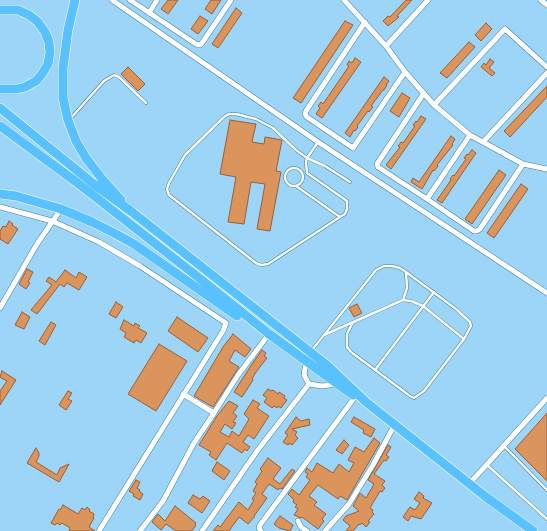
<!DOCTYPE html>
<style>
body{margin:0}
canvas{display:block;background:#9dd5f9}
</style>
<canvas width="547" height="531"></canvas>
<script>
const context = document.querySelector('canvas').getContext('2d');
context.lineJoin = 'round';
function paint(path, color) { context.fillStyle = color; context.fill(path, 'evenodd'); }
const poly = rows => new Path2D(rows.map(r => 'M' + r).join(''));
function trace(path, color, width, dash) { context.strokeStyle = color; context.lineWidth = width; context.lineCap = dash ? 'butt' : 'round'; context.setLineDash(dash || []); context.stroke(path); }
const building = poly([
 [168,0,178,0,168,14,161,9,168,0],
 [211,0,221,0,212,14,205,9,211,0],
 [406,0,412,0,397,16,399,17,388,26,383,21,388,16,390,17,406,0],
 [236,8,242,13,218,48,212,44,236,8],
 [200,16,208,21,198,34,191,29,200,16],
 [345,21,353,25,301,103,293,98,345,21],
 [486,23,492,29,481,41,475,35,486,23],
 [469,42,475,47,447,78,440,73,469,42],
 [355,58,361,62,322,118,316,114,320,108,318,106,321,102,323,104,349,66,347,65,349,61,352,63,355,58],
 [490,59,494,62,489,68,495,73,492,76,481,67,484,63,486,65,490,59],
 [128,67,145,84,138,91,121,74,128,67],
 [384,77,389,81,386,85,387,85,384,90,383,90,371,106,373,107,369,112,368,111,357,126,358,127,355,131,354,130,350,137,345,133,384,77],
 [547,86,547,97,510,137,504,131,547,86],
 [402,93,410,98,399,117,390,111,402,93],
 [421,116,426,119,391,169,386,165,400,147,398,146,401,142,403,143,415,126,413,125,416,121,417,122,421,116],
 [230,120,256,124,252,142,264,144,265,137,282,140,276,171,281,172,270,231,257,229,265,184,251,182,244,224,228,222,236,177,220,174,230,120],
 [451,136,455,139,452,144,453,145,437,165,438,166,434,171,433,170,422,189,411,182,413,178,419,182,451,136],
 [472,150,476,153,442,203,437,200,451,180,450,179,453,175,454,176,466,159,464,158,467,154,468,155,472,150],
 [499,170,506,175,472,224,465,219,499,170],
 [521,184,528,189,494,238,487,233,521,184],
 [9,221,13,224,12,225,18,229,8,244,0,239,0,231,3,226,6,227,9,221],
 [27,269,33,272,28,282,30,283,26,289,19,284,27,269],
 [65,270,76,278,79,272,87,277,79,290,67,283,64,287,60,284,37,314,31,310,52,285,46,281,49,277,56,282,65,270],
 [116,302,123,307,116,318,109,314,116,302],
 [357,304,362,313,354,317,349,308,357,304],
 [22,312,30,317,24,329,15,325,22,312],
 [177,317,208,338,198,352,168,331,177,317],
 [124,320,134,326,135,323,140,326,138,328,147,333,141,343,136,340,134,343,124,337,126,333,120,329,124,320],
 [51,322,56,325,45,345,39,341,51,322],
 [233,334,251,349,245,357,235,350,229,361,239,367,213,407,194,396,223,347,233,334],
 [159,344,187,361,156,411,128,394,159,344],
 [262,350,266,353,264,356,267,358,256,372,252,379,253,380,242,397,234,392,252,364,262,350],
 [2,371,16,380,0,405,0,391,7,381,0,377,2,371],
 [268,389,272,391,273,390,278,394,279,392,285,396,284,398,287,400,281,408,278,406,277,408,274,406,272,408,264,402,267,398,263,395,268,389],
 [68,391,72,393,68,399,72,401,66,410,59,405,68,391],
 [253,400,260,404,257,408,269,416,254,439,248,435,243,442,250,447,247,451,245,449,242,453,227,443,216,460,209,455,211,452,199,445,217,416,229,401,238,406,233,413,237,416,233,422,236,423,232,429,225,424,220,432,229,437,232,431,239,436,249,419,244,414,253,400],
 [547,413,547,481,515,449,547,413],
 [296,417,301,421,309,419,310,425,292,429,297,432,295,435,298,438,292,445,289,443,288,445,283,442,288,435,285,433,296,417],
 [354,417,375,429,371,437,363,433,364,430,351,422,354,417],
 [374,438,380,443,347,500,340,496,338,499,318,485,309,496,317,502,314,505,326,514,322,519,324,521,318,529,302,517,301,518,294,515,298,509,295,507,297,505,293,502,294,500,288,494,292,489,299,495,310,480,306,477,308,474,305,472,307,468,312,472,317,463,333,473,339,464,349,472,354,463,348,460,355,447,364,452,374,438],
 [344,440,349,445,342,454,336,450,344,440],
 [388,445,391,447,386,455,389,457,386,461,384,460,374,474,385,481,382,485,385,488,382,492,380,491,370,508,373,510,372,512,374,514,368,521,370,522,366,527,362,523,360,525,359,524,353,531,346,531,350,526,343,520,346,516,359,511,353,506,360,493,366,498,374,484,368,480,388,445],
 [36,448,39,453,39,456,36,462,57,475,60,468,69,464,59,482,27,463,36,448],
 [268,458,281,468,273,479,280,484,292,469,295,471,282,489,280,488,278,490,269,484,262,494,267,498,254,516,255,516,248,524,239,517,229,531,213,531,218,525,220,527,239,502,248,510,254,500,252,499,256,493,253,491,257,484,255,482,262,471,260,469,268,458],
 [217,462,230,471,224,480,212,471,217,462],
 [136,480,140,482,137,488,140,490,139,491,143,494,140,500,133,496,134,494,129,491,136,480],
 [419,492,424,496,423,498,432,503,421,519,411,516,408,521,403,517,410,507,415,510,420,503,414,499,419,492],
 [193,495,200,499,203,496,210,501,202,513,188,503,193,495],
 [63,505,78,514,82,508,85,510,87,507,90,510,89,511,94,514,93,517,94,518,89,527,95,531,69,531,70,528,62,523,60,525,57,523,55,525,51,523,59,509,60,510,63,505],
 [175,506,196,523,195,524,196,525,192,531,176,531,166,524,161,530,152,522,158,514,165,521,175,506],
 [280,516,293,525,290,531,279,528,274,524,280,516]
]);
const lane = poly([
 [70,119,104,81,114,75,119,77,146,103],
 [318,142,307,158,296,150,273,128,256,119,236,114,229,114,224,117,185,155,169,183,167,189,169,195,256,263,261,265,268,264,340,217,345,214,347,209,347,201,307,173,306,162,307,158,325,166,350,182],
 '285 177a9 9 0 1 1 18 0a9 9 0 1 1-18 0Z',
 [296,186,340,217],
 [403,300,411,301,423,306,464,339],
 [353,322,347,334,347,347,351,352,410,396,414,398,424,391,464,339,471,326,470,322,456,309,406,272],
 [312,350,324,335,403,300,407,288,406,272,400,268,392,266,384,266,376,270,324,335],
 [375,370,434,292],
 [504,446,547,490],
 [487,465,547,519]
]);
const street = poly([
 [112,0,318,142,547,293],
 [130,0,196,44,200,45,202,43,231,0],
 [344,0,386,46,405,72,434,105,470,135,523,164,547,169],
 [541,0,547,5],
 [149,13,157,0],
 [365,22,306,111,305,114,307,117,353,148,405,72],
 [386,46,428,0],
 [424,93,377,164,378,167,427,199,474,231,477,231,480,229,523,164],
 [434,105,503,31,505,29,547,67],
 [483,142,547,73],
 [427,199,470,135],
 [0,207,52,221,99,242,140,266,226,323,223,331,99,531],
 [0,308,37,244,61,209],
 [307,363,305,368,304,375,309,384,322,386,335,384],
 [183,394,214,413,238,375,269,334],
 [470,483,547,398],
 [298,521,301,527,307,531],
 [140,531,163,501,194,443,214,413],
 [202,531,257,451,309,384],
 [261,531,259,528,260,525,355,397],
 [325,531,349,504,373,465,395,424]
]);
const highway = poly([
 [75,0,68,30,63,68,63,98,68,120,76,141,86,158,102,179,121,200],
 [0,10,18,10,29,15,38,22,45,32,49,42,50,52,48,64,42,74,36,81,25,87,17,89,0,89],
 [0,108,95,185,132,212,328,366,366,402,486,497,533,531],
 [0,126,75,181,203,281,269,334,353,395],
 [0,194,16,196,61,209,92,222,114,233,134,244,237,316]
]);
paint(building, '#dc945d');
trace(building, '#995f33', 1);
trace(lane, '#357da6', 3.5);
trace(street, '#357da6', 6);
trace(highway, '#fff', 10);
trace(lane, '#fff', 2.5);
trace(street, '#fff', 5);
trace(highway, '#59c2fe', 9);
</script>
